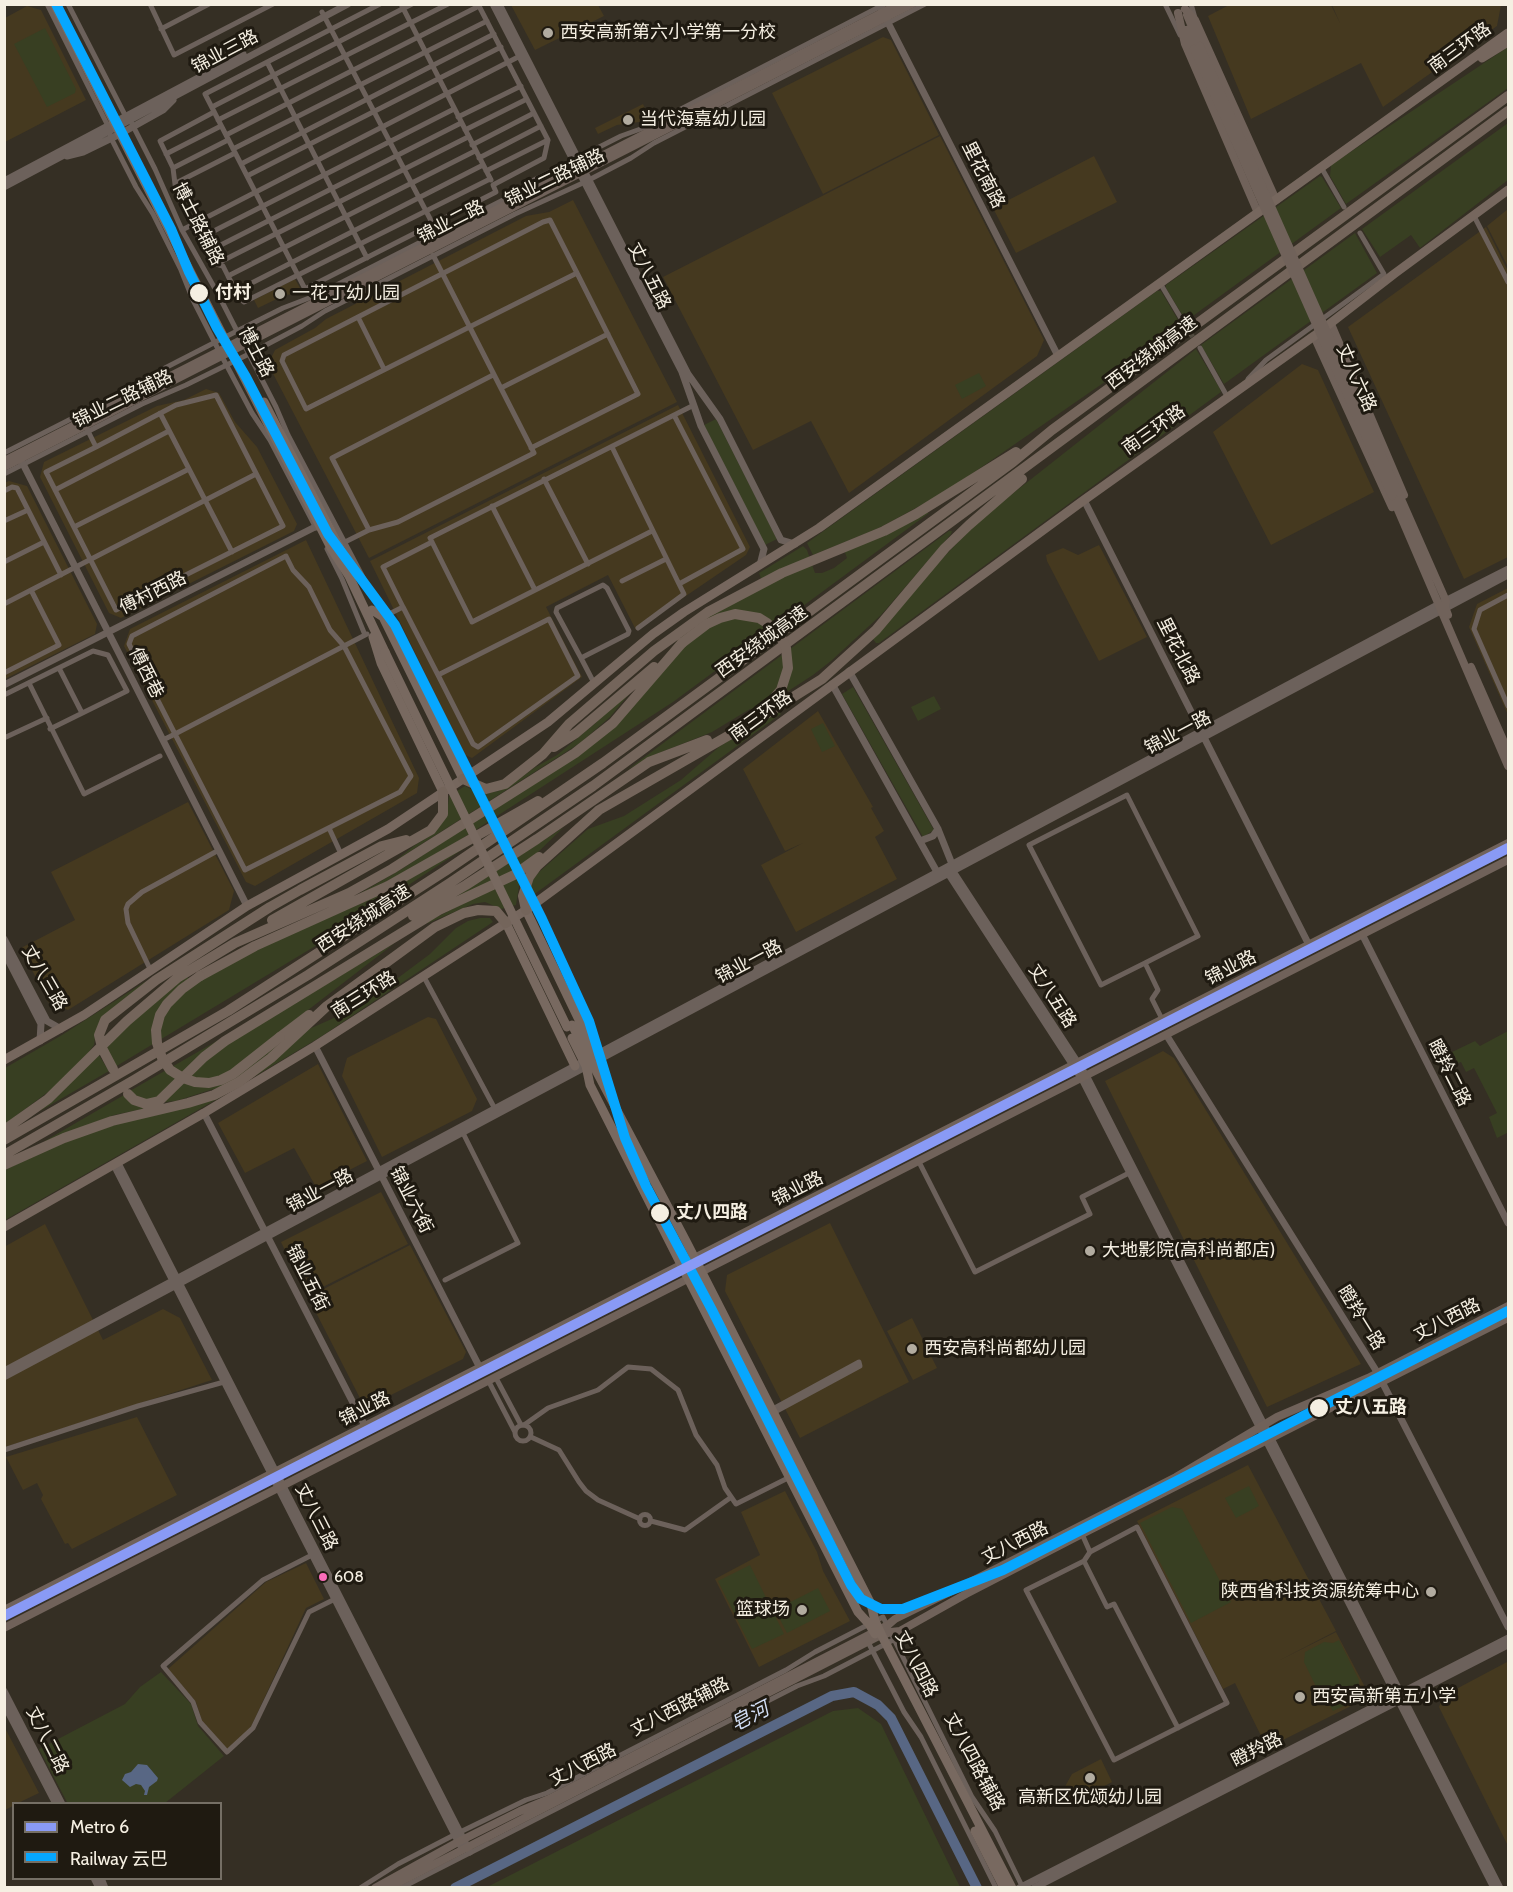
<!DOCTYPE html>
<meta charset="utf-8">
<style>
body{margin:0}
#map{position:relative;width:1513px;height:1892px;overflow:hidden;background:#352f24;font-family:Cabin,"Noto Sans SC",sans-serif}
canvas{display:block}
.frame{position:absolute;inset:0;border:6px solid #f5efe2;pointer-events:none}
.legend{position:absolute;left:12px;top:1802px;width:210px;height:78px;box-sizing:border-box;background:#1f1a11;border:2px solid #756f65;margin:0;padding:8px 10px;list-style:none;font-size:18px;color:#f5efe2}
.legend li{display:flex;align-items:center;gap:12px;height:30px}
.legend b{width:30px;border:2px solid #756f65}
</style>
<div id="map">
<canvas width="1513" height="1892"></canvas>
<div class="frame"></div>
<ul class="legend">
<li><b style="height:8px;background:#899af5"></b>Metro 6</li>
<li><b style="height:8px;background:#06a7ff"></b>Railway 云巴</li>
</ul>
</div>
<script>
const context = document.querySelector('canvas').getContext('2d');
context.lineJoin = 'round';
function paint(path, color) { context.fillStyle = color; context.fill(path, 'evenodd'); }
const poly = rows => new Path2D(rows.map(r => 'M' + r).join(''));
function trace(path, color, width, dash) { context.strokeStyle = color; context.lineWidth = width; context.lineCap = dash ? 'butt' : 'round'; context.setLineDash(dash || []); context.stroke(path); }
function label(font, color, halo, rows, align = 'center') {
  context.font = font + ' Cabin,"Noto Sans SC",sans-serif'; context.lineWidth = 6; context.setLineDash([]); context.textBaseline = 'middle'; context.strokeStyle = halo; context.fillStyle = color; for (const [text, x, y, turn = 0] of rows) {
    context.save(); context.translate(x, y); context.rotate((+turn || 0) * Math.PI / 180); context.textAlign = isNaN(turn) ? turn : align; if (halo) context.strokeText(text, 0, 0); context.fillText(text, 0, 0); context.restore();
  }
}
const built = poly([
 [1231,4,1331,5,1340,23,1332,5,1501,5,1497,26,1383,107,1361,63,1251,119,1208,16],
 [511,5,598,5,604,16,535,50],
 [27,6,41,10,86,100,5,142,5,18],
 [883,37,891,40,939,135,823,194,772,93],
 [643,104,649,117,639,122,617,125,598,134,595,128],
 [940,136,1044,340,1037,356,849,493,811,421,753,450,663,277],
 [1094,156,1117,202,1016,253,993,208],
 [573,200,677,402,369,558,268,364,275,350,315,328,326,319,526,216,549,212],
 [1508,209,1508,267,1487,226],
 [1486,227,1508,271,1508,557,1464,579,1348,327],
 [295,279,303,293,285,295,258,308,254,300],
 [1302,364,1318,370,1374,492,1271,545,1213,432],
 [206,389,219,393,235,422,257,447,297,524,294,531,121,618,109,613,40,477,44,462,157,406,184,400],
 [678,405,750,547,746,555,636,630,608,575,546,607,582,677,472,758,465,755,370,561],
 [9,481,27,486,97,624,95,634,5,679,4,483],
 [306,540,419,778,417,793,255,886,246,882,124,646,130,629],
 [1099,545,1147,637,1099,661,1047,561,1046,555,1063,548,1078,555],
 [1508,588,1508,715,1469,627,1477,604],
 [818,711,873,807,871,808,884,831,875,837,897,879,796,932,761,865,803,843,785,851,743,769],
 [188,802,234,891,229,910,68,1010,48,1002,21,948,75,920,51,872],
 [428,1017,436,1019,477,1099,472,1111,382,1157,342,1076,347,1058],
 [1163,1051,1174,1058,1361,1364,1267,1407,1105,1081],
 [318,1064,367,1161,316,1187,294,1148,245,1173,218,1123],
 [381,1192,408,1244,307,1295,281,1242],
 [830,1223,909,1382,800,1438,725,1291,727,1275],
 [45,1224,103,1340,163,1309,180,1318,212,1380,5,1447,4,1247],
 [410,1245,466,1352,463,1359,371,1405,363,1404,308,1297],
 [912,1318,937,1368,913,1380,887,1331],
 [137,1417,177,1495,72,1549,68,1543,65,1544,41,1499,43,1495,37,1483,23,1490,6,1457],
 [1248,1465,1336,1631,1278,1661,1336,1632,1366,1689,1353,1705,1267,1748,1235,1683,1223,1689,1137,1521],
 [785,1491,817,1552,823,1571,850,1621,759,1667,715,1579,760,1555,741,1512],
 [306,1563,324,1599,306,1608,250,1729,227,1749,202,1721,196,1702,168,1669,266,1582],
 [1507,1662,1508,1663,1508,1846,1439,1707,1443,1696],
 [5,1728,39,1793,18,1803,14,1804,13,1806,5,1810],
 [1101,1759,1112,1782,1071,1804,1063,1790,1072,1774]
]);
const green = poly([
 [45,28,76,89,75,93,47,107,14,44],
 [1508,47,1508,88,1346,204,1330,176,1331,165],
 [1508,123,1508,180,1420,248,1411,235,1380,257,1362,229],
 [1320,176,1322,177,1341,208,1186,321,1166,288,1166,285],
 [1355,233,1377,273,1224,384,1201,345],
 [1157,291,1161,291,1181,325,1112,377,947,491,879,528,813,555,807,543],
 [1196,349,1219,387,1221,392,879,643,876,643,872,638,921,581,978,521],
 [979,373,986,386,962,399,955,385],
 [716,419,777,539,765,545,704,425],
 [926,513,929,513,673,702,460,840,407,871,347,901,405,867,596,741,686,630,763,584,759,573,803,546,807,550,815,573,822,573,834,568,847,558,844,550],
 [949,531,952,531,951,534,881,615,831,661,813,675,756,712,750,709,712,732,654,755,627,770],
 [635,687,610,717,580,743,395,861,415,845,435,833,448,805,449,796,465,786,477,792,488,793,499,791,511,785,534,768,557,755,597,722,596,720],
 [853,687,934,830,923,837,842,694],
 [934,696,941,709,918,721,911,707],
 [777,709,781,714,532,896,528,896,533,879,538,873,588,829,624,816,681,780,719,747],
 [823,723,835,746,822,752,811,729],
 [564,827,535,855,514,871,451,900],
 [486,834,322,942,115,1067,105,1048,129,1023,187,976,192,984,215,970],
 [521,874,516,905,501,909,485,902,473,904,426,924,429,921],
 [480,918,490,918,493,922,322,1036,257,1075,243,1083,210,1090,176,1101,164,1102,218,1049,395,943,277,1034,309,1029,359,1007,430,954,456,928,468,921],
 [146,981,95,1038,94,1045,88,1053,56,1086,5,1124,5,1068,62,1035],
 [1508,1031,1508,1134,1507,1133,1497,1138,1489,1117,1497,1113,1474,1068,1466,1072,1461,1062,1458,1063,1452,1052,1475,1041,1480,1046],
 [222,1038,162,1096,147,1101,128,1092],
 [98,1054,109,1071,40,1111],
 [233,1090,5,1220,5,1170,41,1152,91,1132],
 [124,1095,147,1108,114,1115,43,1142],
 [1249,1486,1259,1506,1236,1518,1225,1498],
 [1172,1507,1182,1509,1231,1602,1191,1623,1140,1523],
 [750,1565,784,1634,752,1649,718,1581],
 [818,1588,830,1611,787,1633,775,1610],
 [1339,1640,1359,1680,1359,1694,1352,1702,1333,1711,1329,1704,1325,1705,1304,1662,1305,1652,1324,1642,1333,1643],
 [161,1672,191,1704,198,1726,224,1756,165,1803,68,1804,39,1749,125,1704,140,1687],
 [858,1708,881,1724,960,1887,487,1887,833,1711]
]);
const water = poly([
 [138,1764,147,1765,158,1778,157,1781,149,1787,147,1795,144,1795,145,1791,141,1785,136,1784,130,1787,122,1780,125,1774,131,1772]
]);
const river = poly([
 [455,1888,832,1696,854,1692,878,1705,891,1718,977,1888]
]);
const minorTunnel = poly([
 [1182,320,1196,342]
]);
const minor = poly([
 [47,4,108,126,111,138,136,187,153,214,181,270,193,300,219,351,252,413,270,440,316,528],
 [68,4,126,117,130,120,155,169,182,230,218,294,276,407,288,435,365,581,380,607,383,617,403,607,438,675,473,744,478,747,578,676,549,619,438,675],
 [150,4,174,55,273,4],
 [380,4,205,94,305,289,496,192,493,185,544,158,548,140,478,4],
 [401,4,491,180],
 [1165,4,1180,35],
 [1191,4,1195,18],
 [322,12,438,234],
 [161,29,209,4],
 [267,62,367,258],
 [212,107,412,4],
 [214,112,160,141,173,168,176,192,211,260,216,264,223,266,228,276],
 [458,117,521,86],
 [218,120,448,4],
 [465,130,527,99],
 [226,135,479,6],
 [472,145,534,113],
 [233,149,487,21],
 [475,151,228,276,240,299,244,302,490,179],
 [166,154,221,126],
 [479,158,541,126],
 [241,164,494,34],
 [1321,167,1344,207],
 [173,168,228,140],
 [486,171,548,140],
 [247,176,501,47],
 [176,183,235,153],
 [1474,216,1508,282],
 [182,230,520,56],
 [200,238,454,109],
 [207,252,461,123],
 [216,264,468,137],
 [1160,283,1182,320],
 [236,291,483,165],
 [358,317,384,369],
 [1200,348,1228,398],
 [1248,379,1266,360,1384,274,1360,233],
 [501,388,608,334],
 [160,413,232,552],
 [87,429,96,447,176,405,216,395,283,526,116,610,46,472,96,447],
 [612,447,679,584],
 [531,448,638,394,577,273,306,409,282,361,284,355,543,222,550,220,577,273],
 [4,453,130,389,163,369,237,331,283,308,317,295,505,199,532,181,621,136,646,127,885,4],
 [4,474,142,404,186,385,249,354,302,326,325,311,515,214,585,182,631,158,654,143,925,4],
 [544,479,588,564],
 [55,490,169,431],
 [4,491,12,487,17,488,61,575],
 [492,506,535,590],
 [4,521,28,510],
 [74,527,189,469],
 [369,530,332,458,493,375],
 [652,531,472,622,430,538,694,405],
 [343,543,369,530,398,522,534,453,433,255],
 [327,549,342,579,365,635],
 [4,562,44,542],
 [622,581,666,559],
 [1508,595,1480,610,1474,629,1508,706],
 [4,604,256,474],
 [403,607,383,567,432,542],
 [638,628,684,594,679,584,743,549,674,415],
 [344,646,411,776,400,792,245,870,175,734,344,646],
 [581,658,556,612,557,608,603,585,607,588,629,631,628,634,581,658,594,683],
 [59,668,82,713],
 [4,673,59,645,31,590],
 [29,683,84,794,160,756],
 [4,695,93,651,108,655,127,691,50,729],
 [4,738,47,718],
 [163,740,175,734,129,644,132,636,286,556,293,570,309,587,330,630,344,646,367,634],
 [329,828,341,854],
 [1145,963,1198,936,1127,795,1029,845,1101,985,1145,963,1158,990,1152,999,1162,1019],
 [151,971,128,923,126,909,128,904,142,892,219,850],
 [424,977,495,1109],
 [919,1162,975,1272,1090,1214,1082,1197,1129,1173],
 [445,1280,518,1243,462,1131],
 [496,1378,521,1425],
 [489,1382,515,1432],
 [758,1416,771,1410,859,1362,860,1366,760,1420],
 [524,1425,548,1408,598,1390,628,1367,651,1369,678,1390,696,1435,717,1465,725,1488,736,1504,802,1471],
 '515 1433a8 8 0 1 1 16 0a8 8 0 1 1-16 0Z',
 [531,1437,559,1450,579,1482,586,1491,598,1500,640,1519],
 [4,1450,138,1406,224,1382],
 '639.5 1520a5.5 5.5 0 1 1 11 0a5.5 5.5 0 1 1-11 0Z',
 [651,1521,685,1530,730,1498],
 [1082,1534,1090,1552,1084,1561,1107,1607,1114,1604,1178,1728],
 [312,1555,263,1580,163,1666,193,1702,200,1722,227,1752,253,1728,309,1612,335,1599],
 [1084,1561,1026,1590,1114,1760,1227,1703,1137,1527,1090,1552],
 [867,1640,904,1712,921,1737,996,1888],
 [360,1888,398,1864,454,1835,526,1800,547,1793,786,1670,815,1652,883,1617,972,1797,995,1831,1023,1888],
 [401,1888,797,1686,824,1676,895,1639]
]);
const tertiary = poly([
 [493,4,682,372,701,426,764,549,760,565],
 [499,4,688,374,720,419,781,540,795,544],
 [880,7,1058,356],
 [67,156,83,152,120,134,163,110,173,100],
 [4,181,243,54],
 [4,187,348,4],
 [19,456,247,906],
 [1084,500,1309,945],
 [849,671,938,829,952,864,952,870,1087,1077,1500,1888],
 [832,684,937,872,948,873,1082,1079,1494,1888],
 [4,685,315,527],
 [920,841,933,836,938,829],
 [1363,936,1508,1223],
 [4,939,47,1021,61,1029],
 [4,952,41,1024,40,1041],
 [1167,1036,1377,1372,1508,1627],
 [315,1046,480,1368],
 [204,1113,365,1426],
 [118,1163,470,1852],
 [114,1165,460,1845],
 [4,1371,1439,604,1508,569],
 [4,1377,1508,575],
 [4,1691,62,1804],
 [4,1704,56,1804],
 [94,1878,99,1888],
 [101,1878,105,1888],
 [1019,1888,1508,1638],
 [1034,1888,1508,1645]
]);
const secondary = poly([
 [1185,9,1195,20,1276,200],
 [1178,13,1185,44,1258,213],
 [1187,15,1200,46],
 [1186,30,1194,49],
 [1331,324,1404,495],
 [1314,336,1392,507],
 [4,461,899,4],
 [4,467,912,4],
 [1398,492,1446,601,1445,607,1448,615],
 [1392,496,1508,766],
 [1471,667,1508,751],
 [4,1610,1508,843],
 [4,1628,1508,860],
 [375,1888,458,1842,520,1811,549,1799,888,1625,895,1619,966,1584,1176,1477,1277,1417,1368,1378,1508,1306],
 [388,1888,877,1637,891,1632,900,1631,966,1594,1082,1534,1508,1318]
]);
const primary = poly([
 [54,4,331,548,349,576,385,652],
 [264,402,353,573],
 [372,610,383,617,463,779],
 [373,637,381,663,443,792],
 [526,910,596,1055],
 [506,923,575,1066],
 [572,1025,687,1243,871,1604,875,1621,882,1636,1012,1888],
 [572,1038,586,1066,590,1085,697,1296,858,1612,869,1624,875,1634],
 [975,1831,1004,1888]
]);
const trunk = poly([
 [1482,58,1508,42],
 [4,1060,84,1015,247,906,388,829,548,722,653,634,684,612,819,528,1508,33],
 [4,1227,204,1113,315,1046,526,910,1084,500,1314,336,1394,274,1508,190]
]);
const motorway = poly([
 [554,747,576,733,654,667],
 [463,779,486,789,505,784,543,754,569,724,654,651,708,612,782,573,884,531,916,514,1016,452],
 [526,910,523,896,529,877,537,866,599,810,766,714,822,679,876,630,945,548,969,525,1022,479],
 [413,916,466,885,537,839,649,762,707,740],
 [272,920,431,830,443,814,443,792],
 [200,976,255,946,388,886,538,801],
 [177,978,235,943,349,893,392,869,575,753,613,723,682,643],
 [280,1037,309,1015],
 [101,1043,99,1035,105,1020,156,980,270,907,300,890,382,846,406,840],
 [103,1050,113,1069],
 [128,1094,134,1100,146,1104,159,1101,204,1057,225,1041,439,910,514,875,539,857],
 [4,1130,48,1099,127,1021,182,974],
 [4,1140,228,1011,445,871,603,763,1013,462,1052,430,1508,96],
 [4,1155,134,1080,308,975,450,883,593,786,1508,111],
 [4,1165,64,1138,112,1121,188,1103,214,1095,239,1082,271,1058,327,1006,435,927,464,913,478,910,496,911,506,923]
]);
const secondaryBridge = poly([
 [1200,46,1398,492],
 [1194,49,1392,496]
]);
const primaryBridge = poly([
 [385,652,567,1027]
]);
const motorwayBridge = poly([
 [682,643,707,624,720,618,735,614,759,618,767,623,781,637,786,648,788,668,781,690,767,706],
 [200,976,182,989,167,1004,160,1015,156,1030,157,1043,162,1058,170,1070,183,1078,195,1082,209,1083,221,1080,233,1074,280,1037]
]);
const rail1 = poly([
 [56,4,171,229,189,272,217,328,246,377,328,534,395,625,542,919,589,1021,625,1138,646,1186,712,1310,851,1585,861,1599,881,1609,903,1609,1003,1570,1508,1311]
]);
const metro1 = poly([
 [4,1616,1508,848]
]);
const markers = [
 [548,33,6,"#b2aca0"],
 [628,120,6,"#b2aca0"],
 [199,293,10,"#f5efe2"],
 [280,294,6,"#b2aca0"],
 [660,1213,10,"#f5efe2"],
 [1090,1251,6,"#b2aca0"],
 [912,1349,6,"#b2aca0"],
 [1319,1408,10,"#f5efe2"],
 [323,1577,5,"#fb6dba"],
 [1431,1592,6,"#b2aca0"],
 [802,1610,6,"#b2aca0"],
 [1300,1697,6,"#b2aca0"],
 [1090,1778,6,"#b2aca0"]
];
const busNames = [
 ["608",334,1577]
];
const poiNames = [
 ["西安高新第六小学第一分校",560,33],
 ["当代海嘉幼儿园",640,120],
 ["一花丁幼儿园",292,294],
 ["大地影院(高科尚都店)",1102,1251],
 ["西安高科尚都幼儿园",924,1349],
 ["陕西省科技资源统筹中心",1419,1592,"right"],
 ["篮球场",790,1610,"right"],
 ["西安高新第五小学",1312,1697],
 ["高新区优颂幼儿园",1090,1798,"center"]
];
const streetNames = [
 ["南三环路",1460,48,-36],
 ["锦业三路",225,52,-28],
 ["里花南路",983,175,63],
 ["锦业二路辅路",555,178,-26],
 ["锦业二路",451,222,-27],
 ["博士路辅路",198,224,63],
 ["丈八五路",649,276,63],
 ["博士路",256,352,62],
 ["西安绕城高速",1152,353,-37],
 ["丈八六路",1356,378,66],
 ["锦业二路辅路",123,399,-26],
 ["南三环路",1154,430,-35],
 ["傅村西路",153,593,-27],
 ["西安绕城高速",762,642,-36],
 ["里花北路",1178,651,63],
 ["傅西巷",146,673,63],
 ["南三环路",761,716,-36],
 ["锦业一路",1178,733,-28],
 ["西安绕城高速",364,919,-33],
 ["锦业一路",749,962,-28],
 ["锦业路",1231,968,-27],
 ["丈八三路",44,978,60],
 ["南三环路",364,995,-32],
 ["丈八五路",1052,996,57],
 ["瞪羚二路",1449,1073,63],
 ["锦业路",798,1189,-27],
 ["锦业一路",320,1191,-28],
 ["锦业六街",411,1200,63],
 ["锦业五街",307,1278,63],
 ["瞪羚一路",1361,1318,58],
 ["丈八西路",1447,1320,-27],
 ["锦业路",365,1409,-27],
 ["丈八三路",316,1517,63],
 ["丈八西路",1015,1543,-27],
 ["丈八四路",916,1664,63],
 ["丈八西路辅路",680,1707,-27],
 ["丈八二路",47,1740,63],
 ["瞪羚路",1257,1750,-27],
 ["丈八四路辅路",974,1762,62],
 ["丈八西路",583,1765,-27]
];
const stopNames = [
 ["付村",215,293],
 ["丈八四路",676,1213],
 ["丈八五路",1335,1408]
];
const waterNames = [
 ["皂河",750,1717,-27]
];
paint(built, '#45391f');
paint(green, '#383f22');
paint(water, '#586784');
trace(river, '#586784', 10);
trace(minorTunnel, '#524c40', 5, [5, 2.5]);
trace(minor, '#6c615b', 5);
trace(tertiary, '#6c615b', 7);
trace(secondary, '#70625a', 8);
trace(primary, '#786960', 9);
trace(trunk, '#76675e', 9);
trace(motorway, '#74655b', 10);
trace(secondaryBridge, '#70625a', 8);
trace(primaryBridge, '#786960', 9);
trace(motorwayBridge, '#74655b', 10);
trace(rail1, '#06a7ff', 10);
trace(metro1, '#899af5', 10);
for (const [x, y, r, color] of markers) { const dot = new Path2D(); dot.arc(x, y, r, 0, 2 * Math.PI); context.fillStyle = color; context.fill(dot); trace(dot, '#1f1a11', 2); }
label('16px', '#f5efe2', '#1f1a11', busNames, 'left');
label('18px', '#f5efe2', '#1f1a11', poiNames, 'left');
label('18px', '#f5efe2', '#1f1a11', streetNames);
label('bold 18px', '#f5efe2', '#1f1a11', stopNames, 'left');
label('italic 20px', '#d2def5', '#1f1a11', waterNames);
</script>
